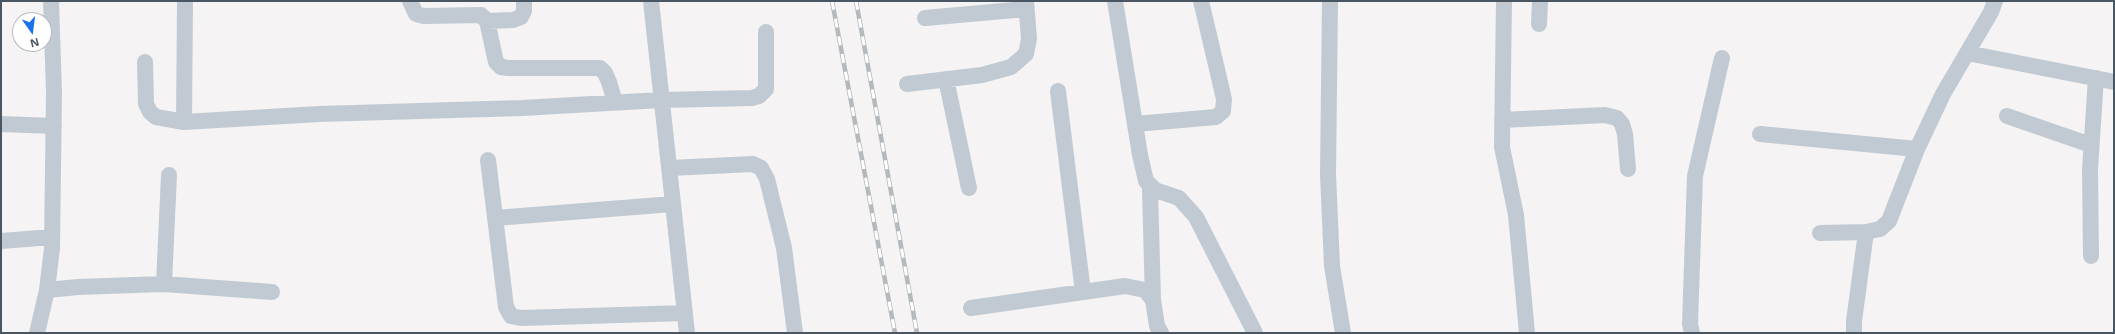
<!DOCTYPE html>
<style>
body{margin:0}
#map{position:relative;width:2115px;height:334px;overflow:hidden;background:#f5f3f3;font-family:"Noto Sans",sans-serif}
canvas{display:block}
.frame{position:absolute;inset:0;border:2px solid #4a5661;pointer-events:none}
.north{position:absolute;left:12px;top:12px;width:40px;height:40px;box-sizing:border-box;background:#fff;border:1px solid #b7bbc0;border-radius:50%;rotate:166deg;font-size:11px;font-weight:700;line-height:16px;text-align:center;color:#4a5661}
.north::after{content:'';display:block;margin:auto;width:14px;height:18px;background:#1a73e8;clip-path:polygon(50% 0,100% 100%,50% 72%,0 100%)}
</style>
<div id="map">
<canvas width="2115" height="334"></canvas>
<div class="frame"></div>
<div class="north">N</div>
</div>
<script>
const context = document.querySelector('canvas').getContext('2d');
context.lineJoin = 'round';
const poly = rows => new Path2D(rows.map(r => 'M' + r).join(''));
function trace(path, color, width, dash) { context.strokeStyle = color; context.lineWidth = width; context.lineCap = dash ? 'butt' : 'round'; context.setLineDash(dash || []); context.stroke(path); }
const street = poly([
 [410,1,416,14,424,16,481,15,487,21,496,62,501,67,508,68,600,68,605,73,609,82,615,102],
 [651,1,687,333],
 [1115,1,1140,155,1146,181,1155,190,1179,198,1196,217,1255,333],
 [1330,1,1328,174,1332,266,1343,333],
 [1504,1,1502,147,1516,215,1527,333],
 [925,18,1026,9],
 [487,21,513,20,521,17,524,11,524,1],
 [1539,24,1540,1],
 [1967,53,2114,82],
 [145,62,146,104,150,112,156,117,184,122,319,114,522,108,661,100,752,98,759,96,766,89,766,32],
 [946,79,969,188],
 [907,84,982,75,1011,67,1026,54,1029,39,1026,1],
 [1058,91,1083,292],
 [2007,116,2091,145],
 [1502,120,1605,115,1617,118,1622,124,1625,134,1628,169],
 [184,122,185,1],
 [1,124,54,126],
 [1135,124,1216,117,1223,111,1224,99,1201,1],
 [1760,134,1917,149],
 [488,160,506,307,511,316,521,318,685,313],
 [670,168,753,164,761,168,767,179,784,248,795,333],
 [1150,189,1153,300],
 [495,218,673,204],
 [1820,233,1866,232,1880,229,1889,221,1917,149,1943,94,1991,12,1995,1],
 [1,241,52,237],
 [2091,256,2090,169,2096,78],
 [164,284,169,175],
 [47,290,78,287,164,284,272,292],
 [971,308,1125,286,1145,290,1153,300,1157,326,1161,333],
 [37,333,47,290,52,248,54,93,51,1],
 [1692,333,1690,324,1695,176,1722,58],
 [1854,333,1854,321,1866,232]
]);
const rail = poly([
 [832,1,895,333],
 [856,1,917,333]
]);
trace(street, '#c1cad2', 16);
trace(rail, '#b5b8bd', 4.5);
trace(rail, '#fff', 3, [9]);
</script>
